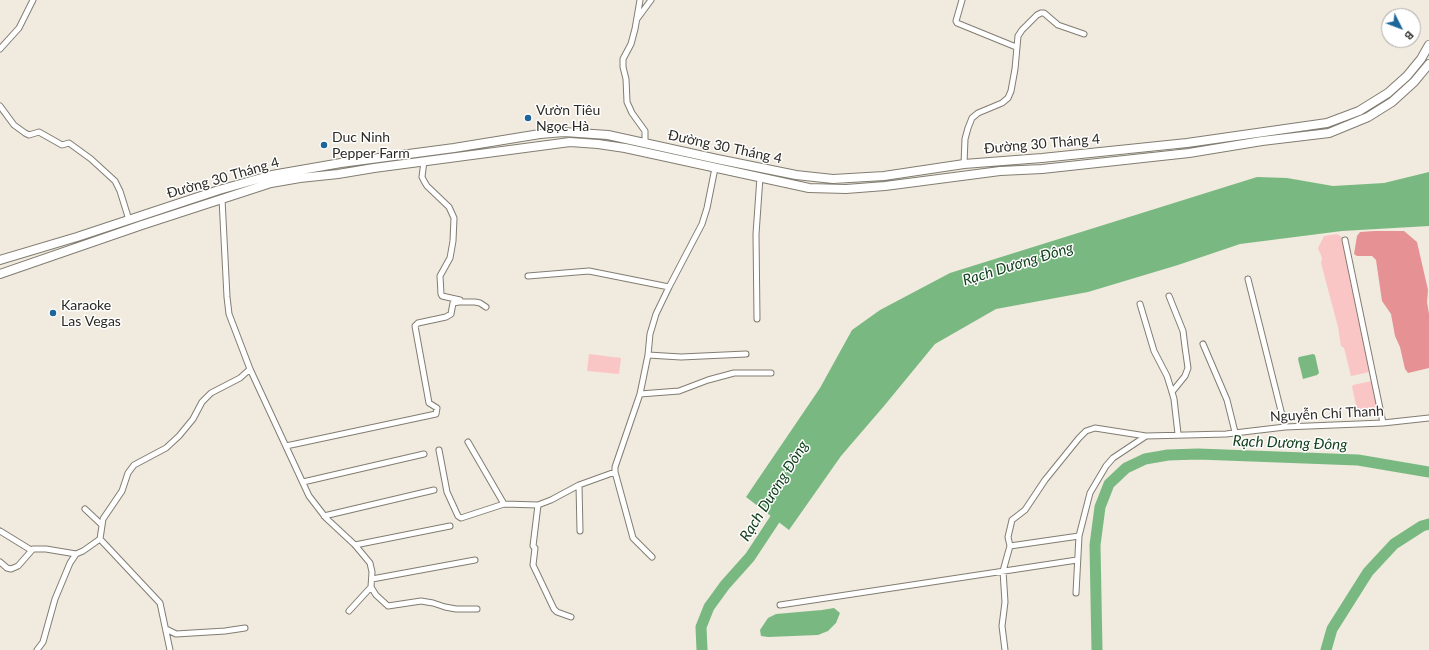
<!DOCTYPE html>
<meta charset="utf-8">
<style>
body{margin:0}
#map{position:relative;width:1429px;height:650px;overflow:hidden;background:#f1eade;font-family:Lato,sans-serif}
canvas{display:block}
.north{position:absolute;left:1381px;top:8px;width:40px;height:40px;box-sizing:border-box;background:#fff;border:1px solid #abaaa8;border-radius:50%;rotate:132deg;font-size:11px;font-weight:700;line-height:16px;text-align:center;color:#2c2a25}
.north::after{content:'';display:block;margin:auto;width:14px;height:18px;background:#1d669a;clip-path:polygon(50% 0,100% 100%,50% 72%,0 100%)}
</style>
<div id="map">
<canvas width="1429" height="650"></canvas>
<div class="north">B</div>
</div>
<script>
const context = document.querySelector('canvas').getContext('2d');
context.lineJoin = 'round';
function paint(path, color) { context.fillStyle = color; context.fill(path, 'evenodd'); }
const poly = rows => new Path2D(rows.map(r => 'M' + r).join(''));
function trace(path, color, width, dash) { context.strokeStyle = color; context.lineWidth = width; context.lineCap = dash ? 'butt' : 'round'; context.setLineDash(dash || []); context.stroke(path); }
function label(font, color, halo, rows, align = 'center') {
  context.font = font + ' Lato,sans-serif'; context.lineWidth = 3; context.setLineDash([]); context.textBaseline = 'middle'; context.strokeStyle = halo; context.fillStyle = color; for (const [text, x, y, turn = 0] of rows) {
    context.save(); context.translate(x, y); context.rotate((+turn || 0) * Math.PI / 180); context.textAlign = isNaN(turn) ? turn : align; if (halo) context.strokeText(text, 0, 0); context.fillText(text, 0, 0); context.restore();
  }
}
const green = poly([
 [1337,234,1342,237,1370,367,1369,372,1351,376,1344,348,1341,346,1338,327,1321,263,1322,258,1318,248,1324,236],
 [589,354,621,358,619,374,587,371],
 [1372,381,1373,382,1380,412,1378,414,1360,415,1358,414,1352,387,1353,385]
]);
const forest = poly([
 [1375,231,1404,231,1417,242,1428,290,1427,302,1429,314,1429,368,1408,373,1405,369,1400,347,1395,336,1391,314,1382,301,1376,260,1372,256,1357,256,1354,254,1357,236,1360,232]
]);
const water = poly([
 [1429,172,1429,226,1342,231,1240,244,1178,265,1088,292,996,309,935,344,884,406,841,456,789,530,746,497,820,388,852,330,880,310,950,273,1257,177,1287,178,1333,186,1384,183],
 [1313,354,1315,355,1319,373,1317,375,1303,379,1298,359,1299,357],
 [834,608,840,613,836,623,828,631,818,635,768,637,761,636,760,630,768,618,776,614,822,610]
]);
const river = poly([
 [702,650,701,627,709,607,725,585,750,557,783,507],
 [1097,650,1095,545,1100,507,1109,484,1126,468,1145,459,1168,455,1198,454,1358,460,1429,472],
 [1326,650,1332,629,1368,572,1394,544,1422,526,1429,524]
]);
const street = poly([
 [640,0,635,29,631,44,623,59,623,67,626,79,627,102,632,113,645,131,645,143],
 [962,0,956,21,957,23,1016,47],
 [637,19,651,0],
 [0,49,19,28,33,0],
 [0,106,14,125,25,133,29,135,39,132,62,145,69,143,91,159,115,181,120,191,129,220],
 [424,161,422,177,424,181,427,186,449,207,454,218,453,241,450,258,440,276,441,294,442,296,460,300],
 [964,164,965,139,968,128,972,118,978,113,1002,103,1008,98,1011,91,1015,69,1018,36,1022,30,1037,15,1041,13,1044,13,1058,25,1084,34],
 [222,199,227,297,229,314,250,369,309,496,326,518,355,545,370,563,372,572,371,587,376,595,388,606,421,601,433,603,445,607,456,609,477,609],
 [1345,240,1383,423],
 [528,276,589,271,669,287],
 [1248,279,1285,427],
 [1169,296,1183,331,1185,347,1188,368,1185,376,1172,392],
 [1140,304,1154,351,1167,376,1172,392,1174,399,1178,434],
 [757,319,756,234,760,177],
 [1203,344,1227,400,1235,432],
 [648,355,681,357,746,354],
 [640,394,679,391,708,380,734,373,771,373],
 [468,442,504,504],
 [286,446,436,414,437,408,429,403,415,326,418,323,446,317,451,314,453,303,459,302,475,302,480,303,486,307],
 [439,450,447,492,458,516,461,518,504,504,538,505,551,500,579,485,615,472],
 [303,482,424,454],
 [579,485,580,531],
 [538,505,533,546,535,548,533,565,554,609,557,612,571,617],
 [85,509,102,525],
 [324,516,434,490],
 [0,531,31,550],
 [100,539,160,603,170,650],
 [355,545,450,526],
 [1010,546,1079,536],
 [652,557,633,538,615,472,615,467,640,394,648,355,650,334,656,314,669,287,702,224,707,208,715,168],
 [0,562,7,568,11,569,18,566,33,549,46,549,76,554],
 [372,579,475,560],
 [1076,593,1079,536,1090,493,1106,466,1113,458,1146,436,1226,434,1285,427,1383,423,1429,418],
 [780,605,1077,560],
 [349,611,371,587],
 [166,629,176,634,225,631,245,628],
 [37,650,43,642,55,599,70,563,76,554,83,551,100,539,103,519,122,491,128,473,134,465,166,448,179,436,193,419,202,402,211,393,240,378,250,369],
 [1005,650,1002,626,1005,602,1003,571,1010,546,1008,537,1012,520,1025,510,1045,480,1079,438,1086,431,1095,428,1146,436]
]);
const primary = poly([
 [0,260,77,237,219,190,272,175,341,163,454,148,540,134,564,132,608,135,717,159,796,175,833,179,884,176,964,164,1042,158,1187,143,1327,123,1359,111,1388,93,1407,76,1421,59,1429,45],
 [0,274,142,225,271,183,300,178,338,174,374,168,570,142,598,144,625,148,809,188,846,189,885,186,1000,171,1042,169,1189,153,1262,141,1329,133,1368,117,1392,102,1414,82,1429,64]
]);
const markers = [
 [528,118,4,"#1d669a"],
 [324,145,4,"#1d669a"],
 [53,313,4,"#1d669a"]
];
const poiNames = [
 ["Vườn Tiêu",536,110],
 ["Ngọc Hà",536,126],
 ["Duc Ninh",332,137],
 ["Pepper Farm",332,153],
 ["Karaoke",61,305],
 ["Las Vegas",61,321]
];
const streetNames = [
 ["Đường 30 Tháng 4",1042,144,-5],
 ["Đường 30 Tháng 4",725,147,12],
 ["Đường 30 Tháng 4",223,178,-16],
 ["Nguyễn Chí Thanh",1327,414,-3]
];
const waterNames = [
 ["Rạch Dương Đông",1018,264,-17],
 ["Rạch Dương Đông",1290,443,2],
 ["Rạch Dương Đông",774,491,-58]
];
paint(green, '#fac5c5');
paint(forest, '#e69193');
paint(water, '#79b981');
trace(river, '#79b981', 11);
trace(street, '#827d72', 7);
trace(primary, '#827d72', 10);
trace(street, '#fff', 5);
trace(primary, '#fff', 8);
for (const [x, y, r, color] of markers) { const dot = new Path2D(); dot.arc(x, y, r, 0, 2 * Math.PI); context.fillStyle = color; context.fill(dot); trace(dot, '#fff', 1.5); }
label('14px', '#2c2a25', '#fff', poiNames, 'left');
label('14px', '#2c2a25', '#fff', streetNames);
label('italic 15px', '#11401b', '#fff', waterNames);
</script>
